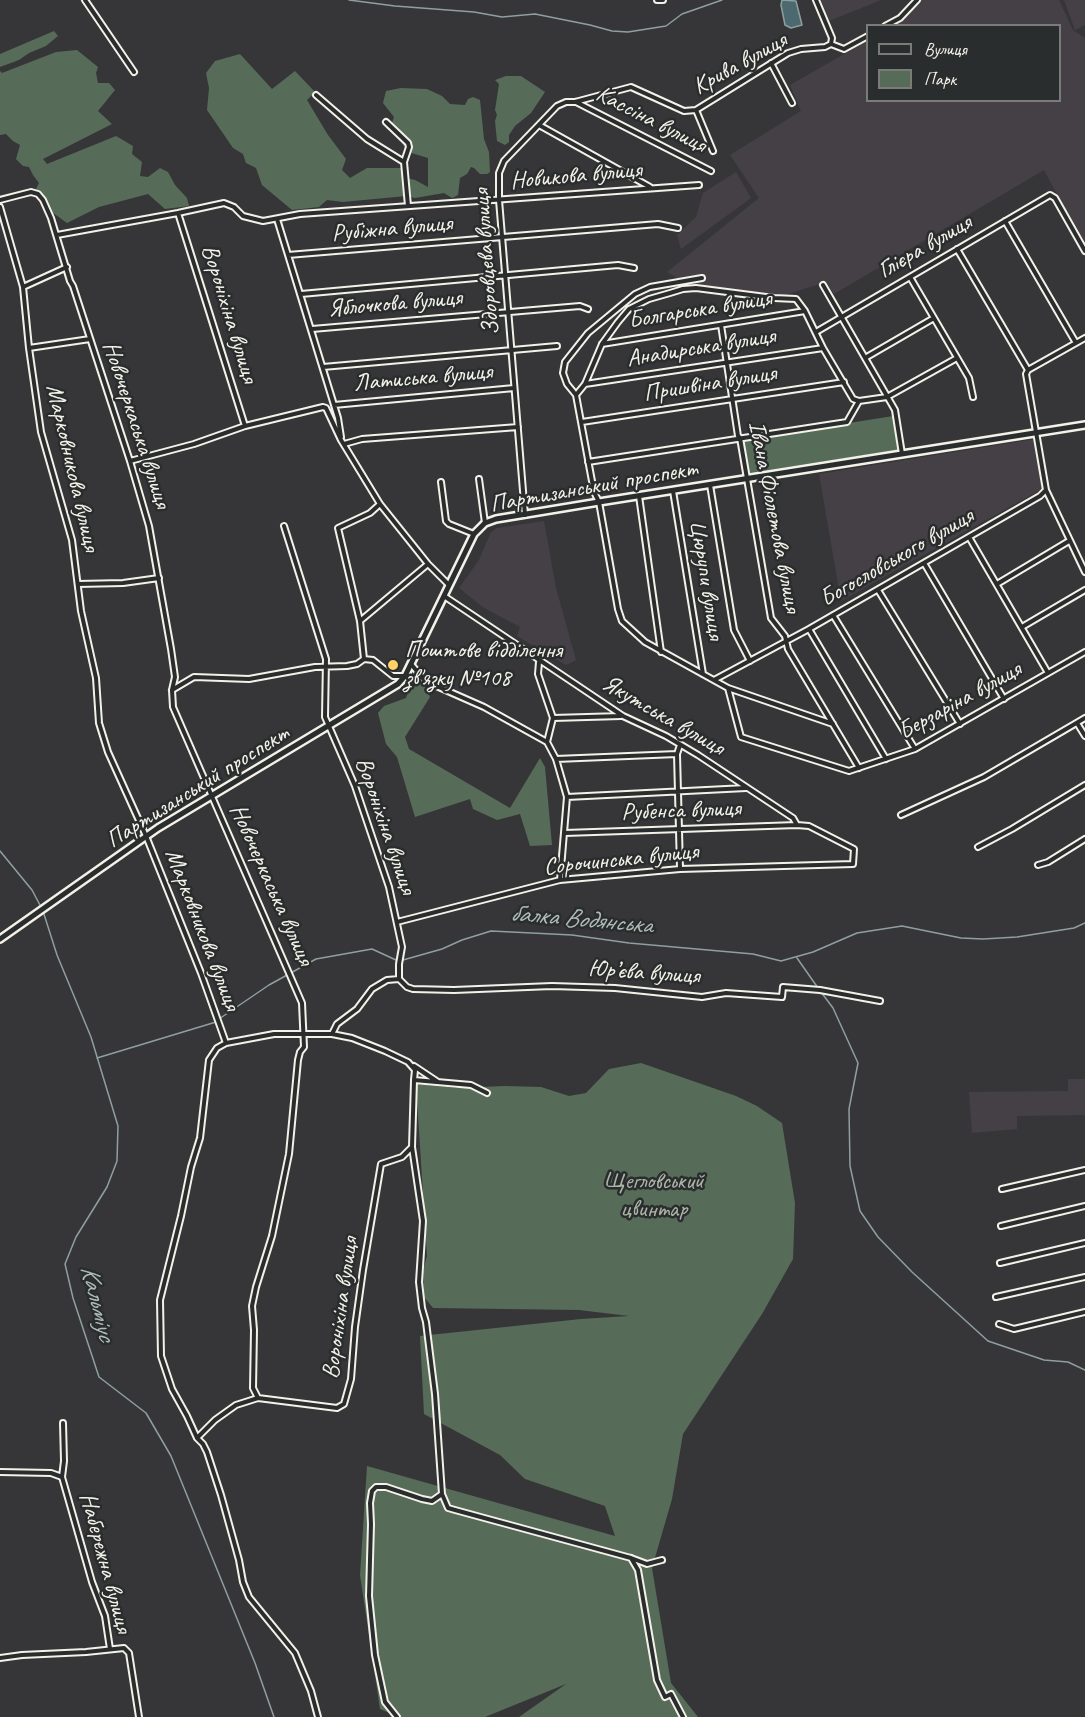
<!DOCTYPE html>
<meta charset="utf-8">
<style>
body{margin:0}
#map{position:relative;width:1085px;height:1717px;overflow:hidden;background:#363639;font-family:Caveat,sans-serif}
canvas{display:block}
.legend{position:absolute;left:866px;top:24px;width:195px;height:78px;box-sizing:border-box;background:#2a2d2e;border:2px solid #7b7b78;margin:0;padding:8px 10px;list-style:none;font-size:18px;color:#f4f1e8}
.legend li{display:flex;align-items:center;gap:12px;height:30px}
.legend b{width:30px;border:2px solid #7b7b78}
</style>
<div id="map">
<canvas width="1085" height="1717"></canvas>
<ul class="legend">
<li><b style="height:8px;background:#2a2d2e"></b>Вулиця</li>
<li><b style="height:16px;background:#566c58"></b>Парк</li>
</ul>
</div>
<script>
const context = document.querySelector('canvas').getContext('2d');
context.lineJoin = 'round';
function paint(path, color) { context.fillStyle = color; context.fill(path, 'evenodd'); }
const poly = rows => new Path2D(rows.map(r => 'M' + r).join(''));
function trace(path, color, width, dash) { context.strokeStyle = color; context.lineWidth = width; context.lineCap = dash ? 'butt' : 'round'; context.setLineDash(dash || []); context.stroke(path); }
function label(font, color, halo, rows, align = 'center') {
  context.font = font + ' Caveat,sans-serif'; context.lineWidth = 5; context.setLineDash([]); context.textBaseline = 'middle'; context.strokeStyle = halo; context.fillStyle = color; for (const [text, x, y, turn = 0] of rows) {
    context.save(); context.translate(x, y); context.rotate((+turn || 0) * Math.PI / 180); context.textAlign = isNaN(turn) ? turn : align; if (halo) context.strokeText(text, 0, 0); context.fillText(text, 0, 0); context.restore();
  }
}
const built = poly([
 [821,0,881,0,829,21],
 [920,0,1059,0,1073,30,1085,38,1085,246,1044,170,834,294,826,282,785,295,689,285,667,272,759,198,730,155,801,111,790,85,867,41,868,100,1060,100,1060,26,894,25],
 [1064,0,1085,0,1085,25,1075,30],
 [736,172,751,198,681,249,677,235,696,217,703,193],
 [1035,439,1042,489,841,601,819,474],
 [544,521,556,588,576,660,566,665,517,636,520,627,484,608,459,588,479,560,491,532,497,528],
 [1068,1079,1085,1079,1085,1115,1017,1116,1017,1129,972,1133,969,1092,1068,1091]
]);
const green = poly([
 [54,31,58,36,46,46,29,53,19,60,0,67,0,54],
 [77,50,98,67,96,73,98,83,109,83,115,90,98,111,112,124,43,159,47,164,116,136,133,146,132,154,142,162,140,176,148,177,160,168,168,172,175,185,187,198,189,206,165,209,148,194,99,207,67,223,53,213,36,189,39,183,33,175,29,167,23,166,16,159,20,145,13,141,6,134,0,135,0,71,2,73,56,52],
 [240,54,272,89,295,71,315,92,307,100,328,135,346,159,342,170,350,178,367,168,404,168,406,178,415,180,428,187,428,158,408,152,391,126,394,117,383,103,386,91,401,88,427,89,442,96,450,104,465,105,468,99,473,97,480,100,484,139,489,152,490,172,487,174,480,174,474,168,471,167,467,174,460,178,458,195,452,198,444,193,415,198,406,196,343,202,327,200,319,207,292,210,262,185,256,168,246,163,243,154,233,148,207,110,209,88,206,73,215,61],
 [506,76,521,76,545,92,531,113,515,126,509,135,509,142,505,145,497,141,495,121,497,115,495,110,499,84,495,80],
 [893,416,898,450,748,473,743,440],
 [417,680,422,681,430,697,405,737,409,749,510,808,540,758,545,767,552,845,530,846,520,814,497,820,473,809,470,799,415,817,397,757,386,744,378,713,384,706,406,698,411,684],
 [641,1063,736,1096,757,1106,782,1123,795,1203,793,1259,762,1314,683,1434,672,1499,652,1568,671,1683,698,1717,519,1717,566,1684,485,1717,399,1717,380,1709,360,1575,367,1466,615,1536,605,1506,525,1479,500,1455,424,1414,420,1336,581,1319,629,1316,579,1310,433,1308,424,1297,423,1271,427,1256,416,1084,457,1088,505,1086,541,1087,569,1096,586,1093,609,1069]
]);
const water = poly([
 [782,0,796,1,802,25,791,28,785,25,781,5,782,0]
]);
const stream = poly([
 [349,0,395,6,474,12,502,17,535,14,590,25,612,31,628,32,666,26,682,14,722,0],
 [0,851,32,890,41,907],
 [43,911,57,955,91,1037,118,1126,117,1161,107,1187,76,1237,65,1264,73,1298,99,1377,146,1413,171,1456,255,1663,274,1717],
 [797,958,818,988],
 [821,992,833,1008,858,1063,849,1109,850,1166,860,1211,878,1237,912,1272,988,1341,1044,1360,1068,1362,1085,1370],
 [219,1019,269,985,316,959,372,949,396,960,403,960,442,949,462,940,491,931,572,935,629,943,753,954,781,961,813,952,857,933,902,926,961,938,983,939,1017,937,1074,928,1085,923],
 [97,1058,216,1022]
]);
const street = poly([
 [85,0,134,72],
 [657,0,663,0],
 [816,0,832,38,831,44],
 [885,26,900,18,917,0],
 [771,63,792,103],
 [316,95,367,139,404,162],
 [576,102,711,171],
 [696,110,713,151],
 [386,122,408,143,409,147,404,162,408,206],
 [539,125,650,187],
 [0,200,31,192,38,194,43,200,51,218,70,281,73,286,130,461,149,526,171,649,175,677,172,690,173,707,302,1003,304,1047,300,1052,298,1060,289,1154,272,1236,256,1287,252,1306,254,1330,253,1388,258,1398],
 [0,207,23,287,29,348,41,432,72,540,81,611,96,678,99,723,108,752,146,836,201,973,226,1043,217,1048,209,1060,200,1138,191,1167,181,1216,160,1300,161,1356,172,1389,187,1416,197,1438,203,1444,207,1452,221,1495,239,1560,243,1582,249,1597,295,1653,311,1691,318,1717],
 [178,213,245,426],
 [277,219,338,418,341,437],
 [1005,221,1076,343],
 [57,235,178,213,224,203,234,207,243,216,263,221,300,214,699,185],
 [957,249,1028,370],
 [288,255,658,224,678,228],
 [910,277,969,378,973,397],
 [823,285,895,410,902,454],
 [23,287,67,267],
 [301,294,618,265,634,268],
 [721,325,738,436,740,438,771,618,785,636,788,649,859,768],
 [312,329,580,306,588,309],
 [816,332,1050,195,1055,198,1085,251],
 [602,344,805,311],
 [29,348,90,339],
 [865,358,934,318],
 [323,367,557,346],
 [585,384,823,348],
 [576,395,567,384,563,373,565,362,588,333,635,294,650,287,702,278],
 [334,405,514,388],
 [582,422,844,382],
 [344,444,362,439,518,427],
 [130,461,194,444,245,426,323,407,326,408,341,440,380,504,428,564,449,585],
 [588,462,847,422,859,401,887,397,957,358],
 [479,479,485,523],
 [441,482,446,521,449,524,474,534],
 [710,485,734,630,750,661],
 [1046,490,1085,572],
 [673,491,703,674],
 [639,496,661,652],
 [525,515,499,200,499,173,504,161,557,106,566,102,575,102,631,87,684,111,696,110,788,53,801,49,825,47,831,44,844,49,868,36],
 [284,526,326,659,325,717,355,786,389,887,402,947,399,964,399,979,387,980,372,989,357,1009,337,1024,332,1034],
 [969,537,1048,673],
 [924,563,1004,699],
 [78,584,123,583,159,578],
 [997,584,1069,541],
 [878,590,960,724],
 [833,615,915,749],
 [360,621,428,564],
 [1022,627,1085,590],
 [809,629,886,759],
 [364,659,360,621,338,528,370,513,380,504],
 [539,662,538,674,553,718,547,742],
 [411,664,425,681,484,707,547,742,556,759,567,797,560,880],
 [714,680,809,629,1040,496,1046,490,1026,374,1028,370,1085,338],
 [728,688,741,737,849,771,915,749,1085,652],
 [172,690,194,677,249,679,315,667,347,666,357,664,364,659,373,660,393,676,405,676],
 [553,718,621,716],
 [1077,723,1085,736],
 [833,724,728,688,645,642,622,621,618,609,599,502,594,492,576,395,585,384,602,344,618,322,629,309,649,299,670,293,683,289,696,288,774,298,796,299,805,311,823,348,853,399,859,401],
 [556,759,677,754],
 [567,797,746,788],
 [901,815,984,777,1085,718],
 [565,833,797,825],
 [978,847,1012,829,1085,785],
 [1038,865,1048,862,1085,839],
 [680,869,677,754,680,745],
 [397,922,560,880,680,869,853,864,854,849,809,826,797,825,793,818,698,755,666,736,623,716,444,596],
 [399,979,407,987,413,989,454,990,552,986,615,988,702,997,726,993,782,997,783,987,820,990,880,1001],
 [226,1043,274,1034,332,1034,352,1038,385,1051,408,1062,415,1070,414,1080,471,1085,487,1093],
 [414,1066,438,1082],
 [1002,1189,1085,1170],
 [1001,1226,1085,1206],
 [1000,1263,1085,1243],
 [996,1297,1085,1277],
 [999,1324,1014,1329,1085,1312],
 [197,1438,215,1420,236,1405,258,1398,337,1408,344,1404,351,1379,355,1327,363,1270,381,1164,402,1157,411,1148],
 [0,1472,51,1473,62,1477,92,1582,105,1616,110,1649],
 [62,1477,64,1461,63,1423],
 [442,1494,448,1508,455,1510,631,1558,647,1564,662,1560],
 [631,1558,638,1570,657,1680,665,1697,671,1694,683,1717],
 [0,1658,22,1655,86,1652,124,1648,129,1653,139,1717],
 [397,1717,385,1702,375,1655,369,1596,371,1524,370,1503,372,1491,376,1487,386,1487,422,1499,432,1501,442,1494,435,1394,426,1322,422,1308,419,1282,423,1221,412,1147,414,1080]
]);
const secondary = poly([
 [0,939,158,828,398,684,405,676,474,534,485,523,496,519,599,502,1085,425]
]);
const markers = [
 [393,665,6,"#ffd166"]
];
const streetNames = [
 ["Крива вулиця",740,64,-29],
 ["Кассіна вулиця",651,120,27],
 ["Новикова вулиця",576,176,-5],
 ["Рубіжна вулиця",392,229,-5],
 ["Глієра вулиця",925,247,-30],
 ["Здоровцева вулиця",487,262,-94],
 ["Яблочкова вулиця",395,304,-5],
 ["Болгарська вулиця",700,310,-9],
 ["Вороніхіна вулиця",229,314,73],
 ["Анадирська вулиця",701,348,-9],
 ["Латиська вулиця",423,378,-5],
 ["Пришвіна вулиця",710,384,-9],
 ["Новочеркаська вулиця",136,425,72],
 ["Марковникова вулиця",72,468,77],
 ["Партизанський проспект",594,487,-10],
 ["Івана Фіолетова вулиця",774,517,79],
 ["Богословського вулиця",897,558,-30],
 ["Цюрупи вулиця",706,580,81],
 ["Берзаріна вулиця",960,701,-29],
 ["Якутська вулиця",663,716,30],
 ["Партизанський проспект",198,787,-32],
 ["Рубенса вулиця",681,811,-2],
 ["Вороніхіна вулиця",385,826,71],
 ["Сорочинська вулиця",621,860,-6],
 ["Новочеркаська вулиця",271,885,66],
 ["Марковникова вулиця",202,930,69],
 ["Юр’єва вулиця",644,973,4],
 ["Вороніхіна вулиця",341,1308,-82],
 ["Набережна вулиця",105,1563,75]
];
const poiNames = [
 ["Поштове відділення",405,651],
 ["зв'язку №108",405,679]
];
const parkNames = [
 ["Щегловський",654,1182],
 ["цвинтар",654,1210]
];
const waterNames = [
 ["балка Водянська",581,920,5],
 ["Кальміус",97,1303,76]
];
paint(built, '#454046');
paint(green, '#566c58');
paint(water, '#4b696e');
trace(water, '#8f9f9f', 1.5);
trace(stream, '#8f9f9f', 1.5);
trace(street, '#f4f1e8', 8);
trace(secondary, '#f4f1e8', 10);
trace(street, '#2a2d2e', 4);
trace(secondary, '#2a2d2e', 5);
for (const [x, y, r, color] of markers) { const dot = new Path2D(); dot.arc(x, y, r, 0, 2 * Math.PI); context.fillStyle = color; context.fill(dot); trace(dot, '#2a2d2e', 2); }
label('24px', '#f4f1e8', '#2a2d2e', streetNames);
label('24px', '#f4f1e8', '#2a2d2e', poiNames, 'left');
label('24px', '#adb5a7', '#2a2d2e', parkNames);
label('italic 26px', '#b0bbb7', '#2a2d2e', waterNames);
</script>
